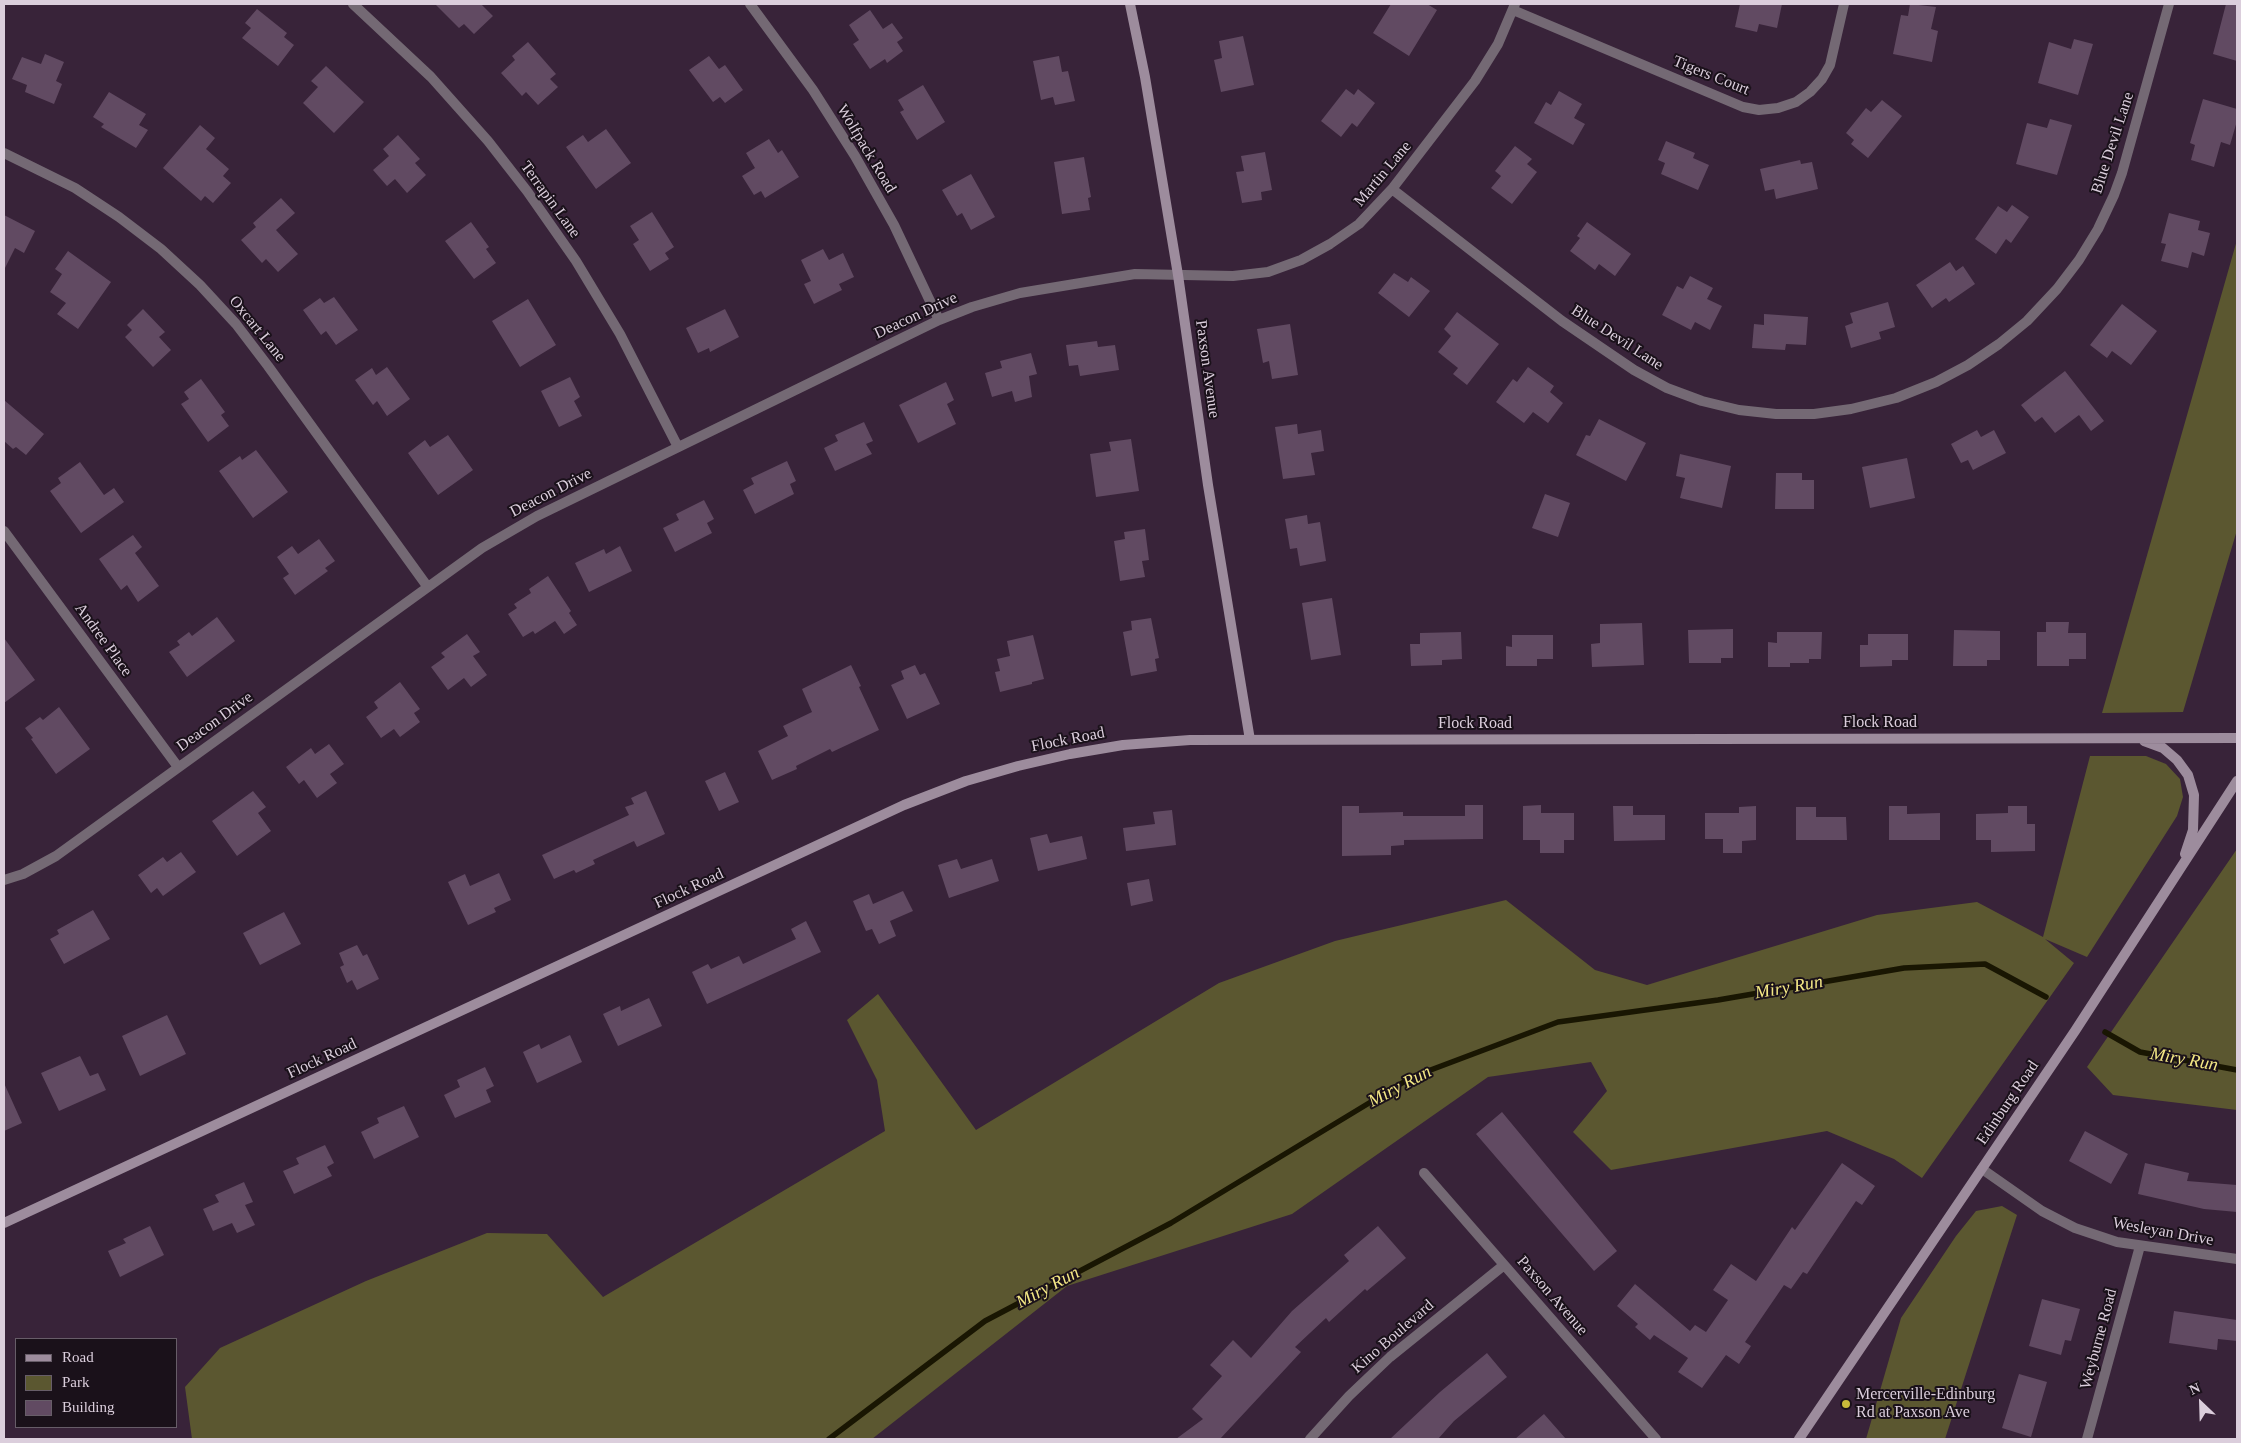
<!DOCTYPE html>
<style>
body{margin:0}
#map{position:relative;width:2241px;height:1443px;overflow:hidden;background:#382339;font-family:Georgia,serif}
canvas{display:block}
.frame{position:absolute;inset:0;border:5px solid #dbcedc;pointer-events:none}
.legend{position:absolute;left:15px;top:1338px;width:162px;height:90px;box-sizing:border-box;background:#1a111a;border:1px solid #675d68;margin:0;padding:6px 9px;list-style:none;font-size:15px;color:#dbcedc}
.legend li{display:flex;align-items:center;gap:10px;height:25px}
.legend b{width:25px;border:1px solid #675d68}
.north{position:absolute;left:2176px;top:1378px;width:50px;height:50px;-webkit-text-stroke:4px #1a111a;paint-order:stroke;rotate:336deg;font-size:14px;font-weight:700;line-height:20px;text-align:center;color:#dbcedc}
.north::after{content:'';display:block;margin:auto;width:18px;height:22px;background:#dbcedc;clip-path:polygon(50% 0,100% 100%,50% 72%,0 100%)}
</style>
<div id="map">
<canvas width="2241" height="1443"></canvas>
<div class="frame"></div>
<ul class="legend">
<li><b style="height:6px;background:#9d8c9d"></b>Road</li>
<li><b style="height:14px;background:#5b5730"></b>Park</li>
<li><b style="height:14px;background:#614a62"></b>Building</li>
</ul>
<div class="north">N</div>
</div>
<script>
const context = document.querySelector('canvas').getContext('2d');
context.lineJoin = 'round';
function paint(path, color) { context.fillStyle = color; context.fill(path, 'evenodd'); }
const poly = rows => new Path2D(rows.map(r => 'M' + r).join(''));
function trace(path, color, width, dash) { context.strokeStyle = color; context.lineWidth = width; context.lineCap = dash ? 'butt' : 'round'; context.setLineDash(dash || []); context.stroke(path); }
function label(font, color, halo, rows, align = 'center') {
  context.font = font + ' Georgia,serif'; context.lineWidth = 4; context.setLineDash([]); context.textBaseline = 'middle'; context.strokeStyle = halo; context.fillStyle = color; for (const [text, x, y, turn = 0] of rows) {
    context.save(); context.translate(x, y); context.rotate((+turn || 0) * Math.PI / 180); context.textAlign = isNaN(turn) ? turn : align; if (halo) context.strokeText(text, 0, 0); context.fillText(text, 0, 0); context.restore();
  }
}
const green = poly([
 [2237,240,2237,530,2183,712,2102,713],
 [2090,756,2146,756,2166,764,2180,779,2183,797,2177,816,2087,957,2045,939,2074,963,1922,1178,1894,1159,1827,1131,1611,1170,1573,1132,1607,1091,1591,1062,1488,1077,1292,1214,1067,1286,872,1439,192,1439,185,1387,220,1348,366,1281,487,1233,547,1234,603,1297,885,1131,877,1080,847,1020,878,994,976,1130,1219,983,1335,941,1506,900,1595,970,1647,985,1877,915,1977,902,2043,937],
 [2237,849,2237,1110,2113,1095,2087,1067],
 [2002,1206,2017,1215,1945,1439,1866,1439,1901,1318,1956,1236,1976,1211]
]);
const stream = poly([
 [2105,1032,2140,1052,2237,1070],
 [829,1439,985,1321,1171,1223,1412,1077,1558,1022,1718,1000,1904,968,1985,964,2046,997]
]);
const building = poly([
 [435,4,481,4,493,16,474,34,464,24,459,28],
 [1391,4,1427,4,1437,10,1409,56,1373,33],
 [1740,4,1782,4,1777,28,1759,24,1757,32,1735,27],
 [1910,4,1936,7,1931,29,1938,31,1932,62,1893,54,1901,15,1908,16],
 [2226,4,2237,4,2237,61,2213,54],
 [257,9,287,33,284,37,294,45,278,66,242,38,251,28,245,23],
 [870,10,883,29,892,23,903,38,897,42,903,51,887,63,885,59,870,69,853,44,859,40,849,25],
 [1243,36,1254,85,1221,92,1214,60,1222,58,1219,41],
 [2074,39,2093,44,2078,95,2038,83,2049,42,2071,49],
 [528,42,556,74,550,79,558,87,538,105,526,92,522,96,501,73,515,60,512,56],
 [45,54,64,62,56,81,62,84,54,104,25,92,27,85,12,79,22,57,41,64],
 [709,56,719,69,725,65,743,90,725,103,720,97,713,102,689,70],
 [1059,56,1062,72,1068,71,1075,101,1055,105,1053,97,1041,100,1033,61],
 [326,66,364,102,334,133,303,103,318,87,311,81],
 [923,85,945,122,917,140,900,112,904,110,898,100],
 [1346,89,1354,95,1358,89,1375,103,1357,127,1352,123,1341,137,1321,121],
 [1559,91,1582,104,1574,118,1585,124,1573,145,1534,123,1546,102,1551,105],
 [109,92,146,114,139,125,148,130,136,148,101,127,104,124,93,117],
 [2203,99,2237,109,2237,121,2230,145,2221,142,2214,167,2191,160,2195,145,2190,143],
 [1882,100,1902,116,1868,158,1851,144,1854,140,1846,133,1866,108,1871,112],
 [2050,119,2072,125,2057,175,2016,164,2027,123,2047,128],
 [200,125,215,138,206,149,229,169,223,176,231,183,213,203,205,196,201,201,163,168],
 [606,129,631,163,596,189,566,147,583,135,588,142],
 [398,135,420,159,415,163,426,175,407,193,395,179,387,186,373,170,389,156,383,149],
 [769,139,778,153,782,150,799,177,765,198,761,191,754,195,742,176,755,168,746,153],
 [1666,141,1695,153,1693,158,1709,165,1698,190,1661,174,1665,163,1658,160],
 [1515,146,1532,159,1527,164,1537,172,1512,204,1491,188,1501,176,1495,171],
 [1265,152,1272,190,1261,192,1262,200,1242,203,1236,172,1244,171,1241,156],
 [1084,157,1091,197,1088,198,1090,210,1062,214,1054,162],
 [1800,160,1801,164,1812,162,1818,189,1776,199,1774,189,1765,191,1760,169],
 [971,174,995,217,971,230,962,213,957,216,942,190],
 [281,198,295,213,276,230,298,254,278,272,266,259,262,263,241,240,256,227,253,223],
 [2012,205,2029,217,2011,243,2006,239,1996,254,1975,239,1998,206,2007,212],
 [652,212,674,247,665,253,669,259,650,271,633,244,639,240,630,226],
 [2169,213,2200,221,2198,230,2210,233,2204,256,2192,252,2188,268,2161,261,2166,244,2161,243],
 [4,215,35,231,24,253,15,248,4,270],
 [471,222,489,247,486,249,496,263,474,279,445,241],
 [1587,222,1631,254,1615,276,1599,264,1595,270,1570,251,1580,238,1577,236],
 [823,249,829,260,843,253,854,277,839,284,842,290,814,304,804,284,811,281,801,260],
 [68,251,111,282,78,329,57,314,66,303,50,292,62,274,55,269],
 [1950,262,1956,271,1963,266,1975,284,1949,302,1946,298,1932,308,1916,285],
 [1394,273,1408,282,1411,277,1430,291,1409,317,1378,293],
 [1690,276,1713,288,1707,299,1722,306,1710,330,1695,322,1691,330,1662,315,1677,286,1683,289],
 [334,297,358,330,336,345,326,331,321,335,303,310,320,298,324,303],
 [528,299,556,345,520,367,492,321],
 [1888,302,1895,327,1879,332,1881,339,1851,348,1845,326,1853,323,1850,313],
 [2122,304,2157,331,2131,365,2112,351,2107,358,2090,345],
 [143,309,165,332,159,337,171,350,153,367,125,337,132,330,127,325],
 [725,309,739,337,710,352,709,348,698,353,686,328],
 [1457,312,1499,344,1467,385,1453,374,1458,368,1438,352,1451,336,1444,329],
 [1764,314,1808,317,1806,345,1786,344,1785,350,1752,348,1754,324,1764,325],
 [1290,324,1298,375,1272,379,1269,361,1263,363,1257,329],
 [1097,341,1098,347,1115,345,1119,370,1080,376,1078,365,1069,366,1066,345],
 [1031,353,1037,374,1029,376,1032,397,1015,402,1012,391,992,397,985,373,1002,368,1000,361],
 [387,367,410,399,387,416,377,401,373,405,355,380,372,368,376,375],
 [1528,367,1554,386,1550,392,1563,403,1548,423,1533,412,1524,423,1496,402,1513,379,1517,382],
 [2065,371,2104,421,2091,431,2079,415,2055,433,2042,417,2035,422,2021,405],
 [570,377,580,397,574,401,582,416,559,427,541,391],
 [201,379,225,412,221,415,229,426,208,442,181,404,189,399,184,392],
 [946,382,954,400,947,404,956,424,918,443,899,405],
 [4,400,44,434,26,455,16,447,13,449,4,441],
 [1599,419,1646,443,1626,481,1576,455,1586,435,1590,436],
 [864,422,873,441,866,444,872,454,835,471,824,448,838,441,835,435],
 [1297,424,1298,434,1321,430,1324,451,1311,453,1315,475,1283,479,1275,427],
 [1977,430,1981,437,1994,430,2006,453,1973,470,1968,460,1961,463,1951,444],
 [448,435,473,470,438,495,408,453,425,440,430,447],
 [1131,439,1139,491,1096,497,1090,454,1111,451,1109,442],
 [256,450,288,492,253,518,219,471,240,456,242,460],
 [1680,454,1731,466,1722,508,1680,498,1685,478,1676,476],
 [1907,458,1915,498,1870,508,1862,467],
 [787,461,796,481,790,484,794,494,755,514,743,490,754,484,751,478],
 [80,462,104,495,114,488,124,502,81,533,50,491,61,483,58,478],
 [1776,473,1802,473,1802,480,1814,480,1814,509,1775,509],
 [1545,494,1570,503,1558,537,1532,528],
 [704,500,714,519,707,523,712,533,675,552,663,528,679,520,676,514],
 [1307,515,1308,524,1320,522,1326,561,1300,566,1297,548,1290,549,1285,519],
 [1145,529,1149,560,1142,561,1145,577,1120,581,1114,541,1125,539,1124,532],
 [133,535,142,547,135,553,159,586,138,602,127,585,121,590,99,559],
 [319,539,335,561,325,568,328,571,295,595,283,578,289,574,277,557,292,546,298,554],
 [620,546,632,571,589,592,575,563,604,549,606,554],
 [548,576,571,611,569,613,577,625,564,634,555,621,535,634,533,631,523,637,508,614,517,608,514,604,531,593,529,589],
 [1332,598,1341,655,1311,660,1302,603],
 [217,617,235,641,187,677,169,652,180,645,177,641,189,632,192,636],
 [1151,618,1159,658,1155,659,1157,671,1131,676,1123,632,1132,630,1131,621],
 [2046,622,2069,622,2068,633,2086,633,2086,659,2069,659,2069,666,2037,666,2037,632,2046,632],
 [1642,623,1644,665,1592,667,1591,644,1600,643,1600,624],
 [1733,629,1733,658,1721,658,1721,663,1689,663,1688,630],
 [1954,630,2000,631,2000,660,1987,660,1987,666,1953,666],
 [1461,632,1462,659,1442,660,1442,665,1411,666,1410,644,1420,644,1420,633],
 [1777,632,1822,632,1821,659,1809,659,1809,663,1790,663,1790,667,1768,667,1768,642,1777,643],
 [467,634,480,652,473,656,487,675,471,687,464,678,448,690,431,667,445,657,441,653],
 [1868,634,1908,634,1908,660,1892,660,1892,666,1860,667,1860,645,1868,645],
 [1033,635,1044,679,1032,682,1032,684,1000,692,995,672,1000,671,997,659,1010,656,1007,641],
 [1512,635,1553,635,1553,659,1537,659,1537,666,1506,666,1506,646,1512,647],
 [4,638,35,680,4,703],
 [851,665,861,686,859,687,879,730,832,752,830,749,796,766,797,769,772,780,758,751,788,736,783,726,812,712,802,689],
 [915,665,920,675,925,673,940,704,907,719,891,685,904,679,901,671],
 [400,682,420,709,414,713,420,722,400,737,394,729,381,738,366,717,378,708,374,702],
 [59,707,90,749,56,774,31,739,33,738,25,728,40,717,43,720],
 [329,744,344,764,330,774,337,783,317,798,304,780,299,784,286,767,311,748,315,754],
 [725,772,739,802,719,811,705,781],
 [253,791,266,807,258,813,271,831,237,856,212,821],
 [646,791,665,834,637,847,634,841,593,860,595,864,576,873,574,870,554,879,542,855,629,815,625,807,634,804,631,798],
 [1465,805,1483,805,1483,839,1404,840,1404,845,1391,846,1391,855,1342,856,1342,806,1359,806,1359,813,1403,812,1403,816,1465,816],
 [1541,805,1541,813,1574,813,1574,840,1564,840,1564,853,1540,853,1540,840,1523,840,1523,806],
 [1613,806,1633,806,1633,815,1665,815,1665,840,1614,841],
 [1756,806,1756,840,1742,841,1742,853,1723,853,1723,839,1705,839,1705,813,1739,813,1739,807],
 [1889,806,1907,806,1907,814,1940,813,1940,840,1889,840],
 [2008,806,2027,806,2027,824,2035,824,2035,851,1991,852,1991,840,1976,840,1976,814,2008,813],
 [1796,807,1816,807,1816,817,1846,817,1847,840,1796,840],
 [1172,810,1176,845,1126,851,1123,828,1155,824,1153,812],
 [1047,834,1050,843,1082,836,1087,859,1038,871,1030,838],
 [181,852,196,872,163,896,157,888,151,893,138,875,163,857,167,862],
 [957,859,961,869,992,859,999,881,949,898,938,865],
 [499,873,511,900,494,908,496,912,468,925,448,882,465,874,470,886],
 [1149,879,1153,901,1131,906,1127,883],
 [903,891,913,911,890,921,896,936,879,944,872,929,866,931,853,901,869,894,873,904],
 [93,910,110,939,64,964,50,939,59,934,57,930],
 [284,912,301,944,260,965,243,933],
 [806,921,821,952,707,1004,692,972,708,964,711,969,739,956,743,964,796,939,791,929],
 [357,945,363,956,367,954,379,979,357,990,352,980,347,983,340,967,344,965,339,953],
 [649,998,662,1026,618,1046,603,1014,620,1006,621,1011],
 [167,1015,186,1054,140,1076,122,1036],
 [570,1035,582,1062,537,1083,523,1052,539,1044,541,1049],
 [80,1056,90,1076,98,1073,106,1090,59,1111,41,1073],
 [485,1067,494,1086,486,1090,491,1102,455,1118,444,1095,460,1087,457,1080],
 [4,1083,22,1123,4,1131],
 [404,1106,419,1137,374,1159,361,1132,379,1123,377,1118],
 [1502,1112,1617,1251,1594,1271,1476,1134],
 [2085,1131,2128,1154,2111,1184,2069,1161],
 [325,1145,334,1163,327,1167,332,1176,294,1194,283,1171,299,1164,296,1158],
 [1842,1163,1875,1186,1862,1205,1856,1201,1807,1274,1803,1272,1791,1289,1784,1285,1745,1342,1751,1346,1739,1364,1726,1355,1702,1388,1678,1372,1688,1358,1654,1335,1650,1340,1635,1327,1638,1324,1617,1306,1635,1284,1690,1331,1695,1325,1706,1332,1728,1300,1713,1290,1731,1264,1756,1281,1792,1227,1795,1230],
 [2145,1163,2189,1173,2187,1181,2237,1185,2237,1212,2204,1209,2138,1194],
 [244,1182,253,1202,245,1205,255,1225,237,1233,232,1223,213,1231,203,1209,219,1202,215,1195],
 [150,1226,164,1255,120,1277,108,1251,126,1243,123,1239],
 [1378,1226,1406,1258,1367,1291,1365,1289,1329,1322,1326,1318,1295,1347,1301,1352,1220,1439,1176,1439,1203,1419,1192,1409,1222,1376,1210,1365,1233,1340,1251,1358,1292,1311,1349,1261,1344,1255],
 [2042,1299,2080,1309,2071,1341,2065,1340,2061,1355,2029,1346],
 [2174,1311,2237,1320,2237,1341,2218,1339,2217,1350,2169,1343],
 [1487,1353,1507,1377,1454,1421,1438,1439,1390,1439,1440,1392],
 [2019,1374,2047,1382,2031,1437,2002,1428],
 [1544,1414,1566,1439,1515,1439]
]);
const street = poly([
 [353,4,431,77,488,141,527,191,576,261,620,334,678,447],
 [750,4,813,90,855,156,894,225,939,320],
 [1513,10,1743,107,1759,110,1778,108,1796,102,1810,92,1822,79,1830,65,1844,4],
 [4,153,75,188,119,217,161,249,200,285,236,324,268,366,427,586],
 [1392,189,1562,321,1634,370,1667,388,1702,401,1739,410,1776,414,1814,414,1851,409,1896,398,1936,382,1968,365,1999,344,2027,321,2057,289,2079,260,2098,229,2114,195,2122,173,2169,4],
 [4,531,178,767],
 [4,880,23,874,56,856,482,548,537,516,939,320,972,307,1020,293,1135,274,1233,276,1268,272,1301,260,1330,244,1359,224,1392,189,1475,81,1498,44,1515,4],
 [1982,1169,2042,1211,2075,1228,2117,1242,2237,1259],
 [1424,1173,1656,1439],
 [1310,1439,1349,1396,1390,1357,1504,1265],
 [2087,1439,2140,1246]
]);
const secondary = poly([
 [1130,4,1145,77,1178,275,1208,485,1250,740],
 [2144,741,2163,748,2177,760,2188,775,2194,795,2193,830,2185,854],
 [4,1223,904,805,966,781,1018,766,1070,754,1123,745,1190,740,2237,738],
 [1799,1439,2075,1031,2237,781]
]);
const markers = [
 [1846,1404,5,"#c9ba3a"]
];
const streetNames = [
 ["Tigers Court",1711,76,22],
 ["Blue Devil Lane",2113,143,-72],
 ["Wolfpack Road",866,149,59],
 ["Martin Lane",1383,174,-50],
 ["Terrapin Lane",550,200,54],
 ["Deacon Drive",916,316,-25],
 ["Oxcart Lane",257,329,51],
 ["Blue Devil Lane",1617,338,33],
 ["Paxson Avenue",1207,369,82],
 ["Deacon Drive",551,493,-27],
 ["Andree Place",103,640,54],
 ["Deacon Drive",215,722,-36],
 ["Flock Road",1880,723],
 ["Flock Road",1475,724],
 ["Flock Road",1068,740,-11],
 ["Flock Road",689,889,-25],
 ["Flock Road",322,1059,-25],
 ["Edinburg Road",2008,1103,-56],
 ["Wesleyan Drive",2163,1232,10],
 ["Paxson Avenue",1552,1296,49],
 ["Kino Boulevard",1393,1337,-41],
 ["Weyburne Road",2099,1339,-75]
];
const poiNames = [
 ["Mercerville-Edinburg",1856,1395],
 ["Rd at Paxson Ave",1856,1413]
];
const waterNames = [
 ["Miry Run",1789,988,-10],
 ["Miry Run",2184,1060,10],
 ["Miry Run",1400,1087,-28],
 ["Miry Run",1048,1288,-28]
];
paint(green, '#5b5730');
trace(stream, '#191602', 5.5);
paint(building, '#614a62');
trace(street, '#746974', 10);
trace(secondary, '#9d8c9d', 10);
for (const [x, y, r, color] of markers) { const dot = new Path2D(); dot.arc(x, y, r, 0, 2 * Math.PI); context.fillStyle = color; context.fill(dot); trace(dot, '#1a111a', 2); }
label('16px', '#dbcedc', '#1a111a', streetNames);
label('16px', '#dbcedc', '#1a111a', poiNames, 'left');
label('italic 18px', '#f4e885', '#1a111a', waterNames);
</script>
